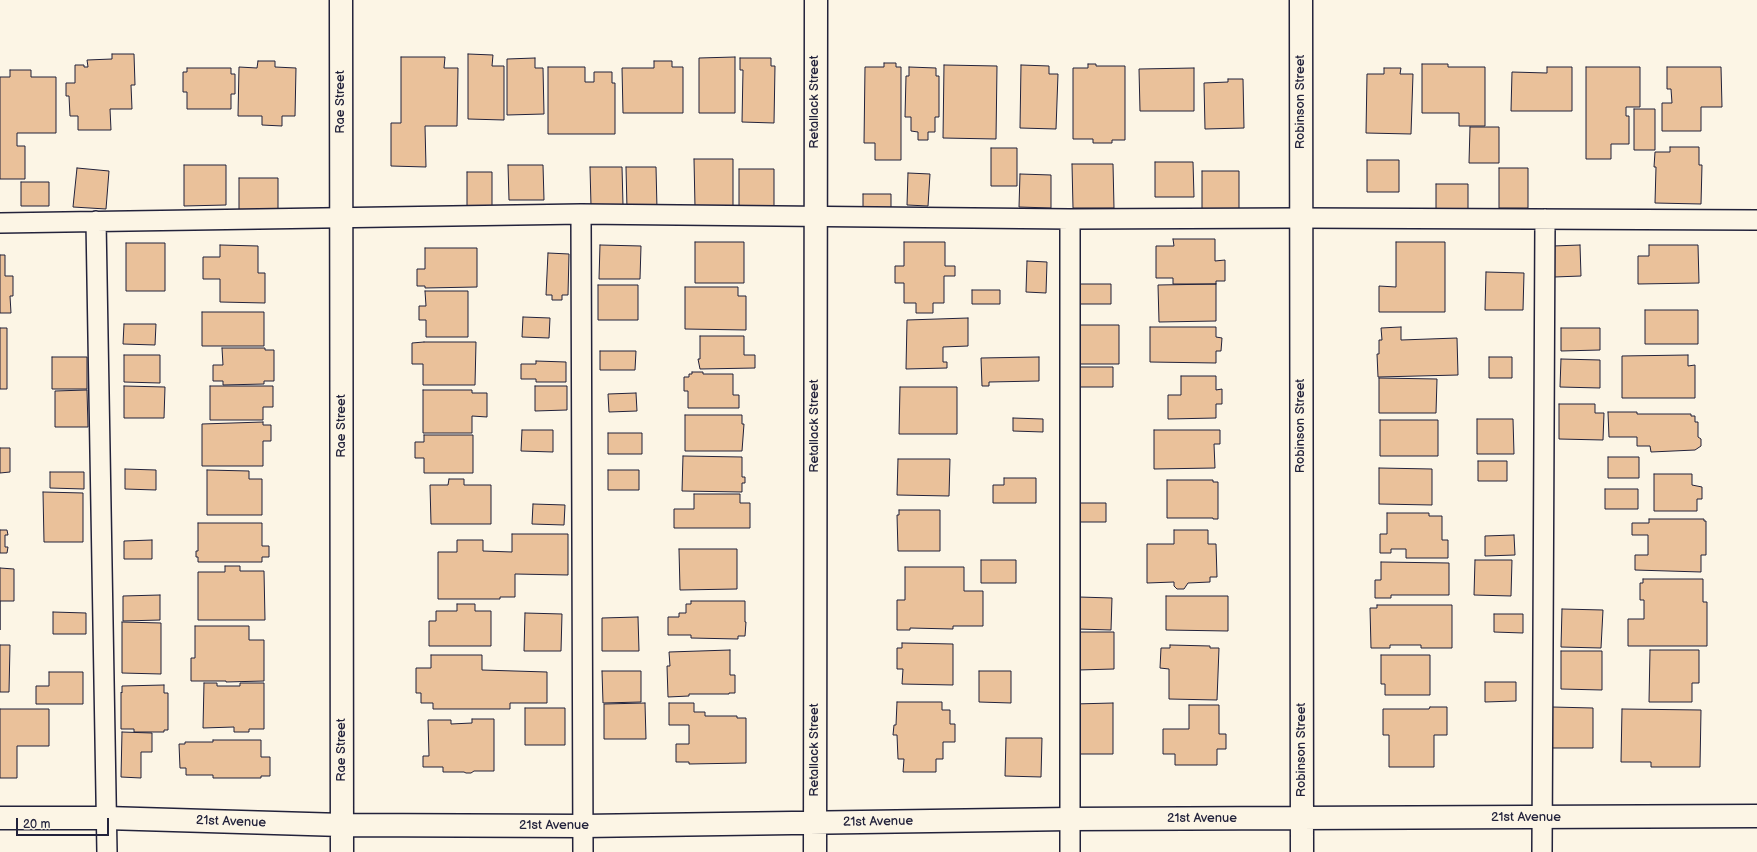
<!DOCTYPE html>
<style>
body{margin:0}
#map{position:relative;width:1757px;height:852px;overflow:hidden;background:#fcf5e5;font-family:"Balsamiq Sans",sans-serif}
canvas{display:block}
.scale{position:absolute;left:16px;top:818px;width:93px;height:18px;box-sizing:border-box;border:2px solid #22223b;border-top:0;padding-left:5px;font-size:12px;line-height:14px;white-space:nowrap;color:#22223b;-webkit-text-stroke:3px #fcf5e5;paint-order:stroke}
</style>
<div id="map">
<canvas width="1757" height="852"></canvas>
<div class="scale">20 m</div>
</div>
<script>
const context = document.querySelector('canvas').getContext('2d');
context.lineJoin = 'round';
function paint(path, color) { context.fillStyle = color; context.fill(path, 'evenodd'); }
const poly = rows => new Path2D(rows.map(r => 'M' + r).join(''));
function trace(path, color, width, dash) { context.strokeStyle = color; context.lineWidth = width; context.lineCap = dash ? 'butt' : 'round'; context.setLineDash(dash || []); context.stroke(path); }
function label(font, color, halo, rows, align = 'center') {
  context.font = font + ' "Balsamiq Sans",sans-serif'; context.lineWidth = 3; context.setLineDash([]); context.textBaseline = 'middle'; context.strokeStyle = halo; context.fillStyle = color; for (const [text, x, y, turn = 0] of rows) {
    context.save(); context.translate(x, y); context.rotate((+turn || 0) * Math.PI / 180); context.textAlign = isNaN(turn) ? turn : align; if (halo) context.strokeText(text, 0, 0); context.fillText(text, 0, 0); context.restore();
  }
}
const building = poly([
 [112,54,134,54,135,85,131,85,132,109,110,109,111,130,78,130,78,116,70,116,69,96,66,96,66,83,75,83,75,65,84,65,84,67,88,67,87,60,112,59,112,54],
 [468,54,493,55,492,66,504,66,504,120,468,119,468,54],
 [401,57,445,57,444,68,458,68,457,126,425,126,426,167,391,166,391,123,401,123,401,57],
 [735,57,735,113,699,113,699,58,735,57],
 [535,58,535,68,543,68,544,114,507,115,507,59,535,58],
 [740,58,771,58,771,66,775,66,774,123,742,122,743,70,740,70,740,58],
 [258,61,275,61,275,67,296,68,295,116,282,116,282,126,262,125,262,116,238,116,239,67,257,68,258,61],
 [654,61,672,61,672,67,683,67,683,113,623,113,622,68,654,68,654,61],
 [884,63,896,63,896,67,901,67,901,160,875,160,875,143,864,143,865,67,884,67,884,63],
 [1088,64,1096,64,1096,66,1125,66,1125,140,1112,140,1112,143,1093,143,1093,139,1073,139,1073,68,1088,68,1088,64],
 [1422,64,1448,64,1448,67,1485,67,1485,126,1459,126,1459,113,1422,113,1422,64],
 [944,65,997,66,996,139,943,138,944,65],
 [1021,65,1049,66,1049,74,1058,74,1056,129,1020,128,1021,65],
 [548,67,585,67,585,82,594,82,594,72,612,72,612,83,615,83,615,134,548,134,548,67],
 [909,67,936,68,936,76,939,76,939,117,935,117,935,132,928,132,928,140,918,140,918,132,911,131,911,117,905,117,906,76,909,76,909,67],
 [1547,67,1572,67,1572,111,1511,111,1512,72,1547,73,1547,67],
 [1586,67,1640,67,1640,107,1626,107,1626,116,1629,116,1629,144,1611,144,1611,159,1586,159,1586,67],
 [1667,67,1721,67,1722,107,1701,107,1701,131,1662,131,1662,103,1672,103,1671,89,1667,89,1667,67],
 [187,68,231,68,231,74,235,74,235,94,231,94,231,109,187,109,187,92,183,92,183,72,187,72,187,68],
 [1194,68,1194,111,1140,111,1139,69,1194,68],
 [1384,68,1401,68,1400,74,1413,74,1411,134,1366,133,1367,74,1384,74,1384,68],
 [10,70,31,70,31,77,56,77,56,133,17,133,17,146,25,146,25,179,0,179,0,77,10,77,10,70],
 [1228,79,1243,79,1244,128,1205,129,1204,83,1228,82,1228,79],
 [1634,109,1655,109,1655,150,1634,150,1634,109],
 [1470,127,1499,127,1499,163,1469,163,1470,127],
 [1670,147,1699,147,1699,165,1702,165,1701,204,1655,203,1656,167,1654,167,1655,152,1670,152,1670,147],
 [991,148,1017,148,1017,186,991,186,991,148],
 [694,159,733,159,733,206,695,207,694,159],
 [1367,160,1399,160,1399,192,1367,192,1367,160],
 [1155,162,1193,162,1194,197,1155,197,1155,162],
 [1072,164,1113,164,1114,208,1073,208,1072,164],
 [184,165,226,165,226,205,184,206,184,165],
 [508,165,543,165,544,200,509,200,508,165],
 [590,167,622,167,623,205,591,206,590,167],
 [626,167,656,167,657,209,627,209,626,167],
 [77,168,109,171,106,209,73,207,77,168],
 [1499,168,1528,168,1528,208,1499,208,1499,168],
 [739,169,774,169,774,206,739,206,739,169],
 [1202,171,1239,171,1239,209,1202,209,1202,171],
 [467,172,492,172,492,208,467,208,467,172],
 [908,173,930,174,928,206,907,205,908,173],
 [1020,174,1051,175,1051,208,1019,207,1020,174],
 [239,178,278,178,278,209,239,210,239,178],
 [21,182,49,182,49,206,21,206,21,182],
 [1436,184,1468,184,1468,211,1436,210,1436,184],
 [863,194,891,194,891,211,863,212,863,194],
 [1173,239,1215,239,1215,261,1225,260,1225,281,1216,281,1216,284,1173,284,1173,278,1156,278,1156,246,1174,246,1173,239],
 [695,242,744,242,744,283,695,283,695,242],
 [904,242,945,242,945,266,955,266,955,276,944,276,944,303,933,303,933,313,916,313,916,303,904,303,904,283,895,283,895,266,904,266,904,242],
 [1396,242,1445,242,1445,312,1379,312,1379,286,1396,287,1396,242],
 [126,243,165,243,165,291,126,291,126,243],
 [220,245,258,246,258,273,265,273,265,303,220,302,220,279,203,279,203,257,220,257,220,245],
 [600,245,641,246,640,279,599,279,600,245],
 [1580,245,1581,276,1554,277,1553,246,1580,245],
 [1649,245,1698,245,1699,283,1638,284,1638,256,1649,256,1649,245],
 [425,248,477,248,477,287,425,288,425,286,417,286,417,269,425,269,425,248],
 [548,253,569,254,568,295,562,295,562,300,552,300,552,295,546,295,548,253],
 [0,255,5,255,5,276,13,276,13,296,10,296,11,313,0,313,0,255],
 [1027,261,1047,262,1046,293,1026,292,1027,261],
 [1486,272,1524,273,1523,310,1485,310,1486,272],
 [1080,284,1111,284,1111,304,1080,304,1080,284],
 [1216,284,1216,321,1159,322,1158,285,1216,284],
 [598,285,638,285,638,320,598,320,598,285],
 [685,287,738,287,738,296,746,296,746,330,685,329,685,287],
 [972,290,1000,290,1000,304,972,304,972,290],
 [425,291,468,291,468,337,426,337,426,320,419,320,419,306,426,306,425,291],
 [1645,310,1698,310,1698,344,1645,344,1645,310],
 [202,312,264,312,264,346,202,346,202,312],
 [523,317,550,318,549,338,522,337,523,317],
 [968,318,968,346,943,347,943,362,947,362,947,368,906,369,907,320,968,318],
 [124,324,156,324,155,345,123,344,124,324],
 [1079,325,1119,325,1119,364,1079,364,1079,325],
 [1150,327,1216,327,1216,337,1222,338,1221,351,1216,351,1216,363,1150,362,1150,327],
 [1401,327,1401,340,1457,338,1458,375,1378,377,1377,354,1379,354,1379,340,1382,340,1381,328,1401,327],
 [0,328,7,328,7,389,0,389,0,328],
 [1561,328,1600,328,1600,350,1561,351,1561,328],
 [700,336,744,336,744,355,755,355,755,368,700,369,698,359,700,359,700,336],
 [424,342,476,342,475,385,423,385,423,364,412,364,412,343,424,342],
 [222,348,265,348,265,350,274,350,274,381,264,381,264,384,223,385,223,381,213,381,213,365,223,365,222,348],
 [600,351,636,351,635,370,600,370,600,351],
 [124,355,160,355,160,383,124,382,124,355],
 [1688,355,1688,366,1695,365,1695,398,1622,398,1622,356,1688,355],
 [52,357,87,357,87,389,52,389,52,357],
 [1039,357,1039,381,989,382,989,386,982,386,981,358,1039,357],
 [1489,357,1512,357,1512,378,1489,378,1489,357],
 [1561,359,1600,360,1600,388,1560,387,1561,359],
 [536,361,566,362,566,382,536,382,536,379,521,379,521,364,536,364,536,361],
 [1079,367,1113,367,1113,387,1079,387,1079,367],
 [692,372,703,372,703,374,733,374,733,395,739,395,739,408,688,408,688,391,684,391,684,377,689,377,689,374,692,374,692,372],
 [1181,376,1216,376,1216,390,1222,389,1222,404,1216,404,1216,418,1168,419,1168,395,1181,395,1181,376],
 [1379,378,1437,379,1436,413,1379,413,1379,378],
 [124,386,165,387,164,418,124,418,124,386],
 [210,386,273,386,273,407,263,407,263,420,210,420,210,386],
 [535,386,567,386,567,410,535,411,535,386],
 [900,387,957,387,957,434,899,434,900,387],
 [87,390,88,427,55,427,55,391,87,390],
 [423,390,472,390,472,393,487,393,487,417,472,416,472,433,423,433,423,390],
 [636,393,637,411,609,412,608,394,636,393],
 [1559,404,1595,404,1595,413,1604,413,1603,440,1559,439,1559,404],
 [1608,412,1637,412,1637,414,1691,414,1691,416,1695,416,1695,422,1698,422,1698,437,1701,439,1701,446,1695,450,1651,452,1650,446,1637,446,1637,437,1609,437,1608,412],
 [685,415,742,415,742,424,744,424,742,451,685,451,685,415],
 [1013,418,1043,419,1043,432,1013,431,1013,418],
 [1477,419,1513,419,1514,454,1477,454,1477,419],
 [1380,420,1438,420,1438,456,1380,456,1380,420],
 [263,422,263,425,271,425,271,441,263,441,263,466,202,466,202,424,263,422],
 [522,430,553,430,553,452,521,451,522,430],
 [1154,430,1220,430,1220,444,1214,444,1215,468,1154,469,1154,430],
 [608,433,642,433,642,454,608,454,608,433],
 [424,435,473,435,473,473,424,473,424,458,415,458,415,442,424,442,424,435],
 [0,448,10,448,10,472,0,473,0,448],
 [683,456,742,457,742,477,745,477,745,483,742,483,742,492,682,491,683,456],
 [1608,457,1639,457,1639,478,1608,478,1608,457],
 [898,459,950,459,949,496,897,495,898,459],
 [1478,461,1507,461,1507,481,1478,481,1478,461],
 [1379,468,1432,469,1432,505,1379,504,1379,468],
 [125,469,156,470,156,490,125,489,125,469],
 [207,470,249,471,249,479,262,479,262,515,207,515,207,470],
 [608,470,639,470,639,490,608,490,608,470],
 [50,472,84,472,84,489,50,488,50,472],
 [1654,474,1692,474,1692,485,1702,487,1702,499,1697,499,1697,511,1654,511,1654,474],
 [1004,478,1036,478,1036,503,993,503,993,485,1004,485,1004,478],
 [449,479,464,479,464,485,491,485,491,524,431,524,430,485,448,485,449,479],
 [1167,480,1213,480,1213,482,1218,482,1218,519,1213,519,1213,518,1167,518,1167,480],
 [1605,489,1638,489,1638,509,1605,509,1605,489],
 [43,492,83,493,83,542,44,542,43,492],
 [694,494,740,494,740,503,750,503,750,528,674,528,674,509,694,509,694,494],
 [1078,503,1106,503,1106,522,1078,522,1078,503],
 [533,504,565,505,564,525,532,524,533,504],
 [899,510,940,510,940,551,898,551,897,515,899,515,899,510],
 [1387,513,1429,513,1429,516,1442,516,1442,540,1448,540,1448,558,1406,558,1406,549,1391,549,1391,553,1380,553,1380,534,1387,534,1387,513],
 [1649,519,1704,519,1704,521,1706,521,1706,555,1701,555,1701,572,1635,570,1635,555,1648,555,1648,535,1632,535,1632,523,1649,523,1649,519],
 [198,523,262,523,262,546,269,546,269,557,262,557,262,562,198,562,198,557,196,557,196,551,198,551,198,523],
 [0,530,7,530,8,535,5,535,5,547,8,547,7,553,0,553,0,530],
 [1174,530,1208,530,1208,544,1216,544,1217,577,1210,577,1210,582,1188,583,1184,589,1177,589,1174,586,1174,582,1147,583,1147,544,1174,544,1174,530],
 [512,534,568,534,568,575,515,574,515,597,500,597,500,599,438,599,438,552,457,552,457,540,483,540,483,551,512,552,512,534],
 [1514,535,1515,555,1485,556,1485,536,1514,535],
 [152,540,152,559,124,559,124,541,152,540],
 [679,549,737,549,737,589,680,590,679,549],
 [981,560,1016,560,1016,583,981,583,981,560],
 [1475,560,1512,560,1511,596,1474,595,1475,560],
 [1381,562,1449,563,1449,595,1391,595,1391,598,1375,598,1375,580,1381,580,1381,562],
 [225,566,240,566,240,571,264,571,265,620,198,620,198,572,225,572,225,566],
 [905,567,964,567,964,591,983,591,983,626,953,626,953,629,910,628,910,630,897,630,897,600,905,600,905,567],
 [0,568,14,569,14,601,0,601,0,630,0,568],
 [1643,579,1703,579,1703,602,1707,602,1707,646,1628,646,1628,619,1644,619,1644,600,1640,600,1640,583,1643,583,1643,579],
 [160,595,160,620,123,621,123,596,160,595],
 [1166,596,1228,596,1228,631,1166,630,1166,596],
 [1079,597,1112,598,1111,630,1078,629,1079,597],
 [691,601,745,601,745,622,746,622,745,636,738,636,738,639,691,638,691,635,668,635,668,617,679,617,679,613,686,613,686,604,691,604,691,601],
 [457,604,475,604,475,611,491,611,491,646,429,646,429,621,436,621,436,611,457,611,457,604],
 [1377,605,1452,605,1452,648,1421,648,1421,645,1390,645,1390,648,1371,648,1370,608,1377,608,1377,605],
 [1562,609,1603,610,1601,648,1561,647,1562,609],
 [53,612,86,613,86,634,53,634,53,612],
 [525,613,562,614,561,651,524,651,525,613],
 [1494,614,1523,614,1523,633,1494,632,1494,614],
 [638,617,639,651,602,651,602,618,638,617],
 [122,622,161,623,161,674,122,673,122,622],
 [195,626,249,626,249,640,264,640,264,681,226,682,226,681,191,681,191,658,195,658,195,626],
 [1078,632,1114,632,1114,669,1078,670,1078,632],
 [902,643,953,644,953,685,902,684,903,669,897,669,897,648,902,648,902,643],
 [0,645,10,645,9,692,0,692,0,645],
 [1170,645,1210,646,1210,648,1219,648,1217,700,1169,699,1169,669,1160,668,1161,648,1170,648,1170,645],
 [730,650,730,675,735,675,735,693,729,693,729,694,689,694,689,696,668,697,667,666,670,666,669,652,730,650],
 [1650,650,1699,650,1699,683,1692,683,1692,702,1649,702,1650,650],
 [1561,651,1602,651,1602,690,1561,689,1561,651],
 [431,655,482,655,482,670,547,672,547,703,510,703,510,709,433,709,433,703,421,703,421,693,416,693,416,668,431,668,431,655],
 [1381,655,1430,655,1430,695,1385,695,1385,684,1381,684,1381,655],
 [602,671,641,671,641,702,603,703,602,671],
 [979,671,1011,671,1011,703,979,702,979,671],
 [49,672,83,672,83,704,36,704,36,686,49,686,49,672],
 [1485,682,1516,682,1516,701,1485,702,1485,682],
 [204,683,217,683,217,686,240,686,240,683,264,683,264,729,249,729,249,732,234,732,234,727,203,728,204,683],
 [164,685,164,693,168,693,168,730,164,730,164,732,134,732,134,729,121,729,121,692,122,693,122,686,164,685],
 [897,702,942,702,942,710,950,710,950,724,955,724,955,742,943,742,943,759,936,759,936,772,903,772,904,759,898,759,897,735,893,735,894,725,896,725,897,702],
 [645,703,646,739,604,739,604,704,645,703],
 [669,703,694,703,694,712,705,712,705,716,737,716,737,718,746,718,746,763,689,764,689,762,676,762,676,744,689,744,689,725,669,725,669,703],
 [1113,703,1113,754,1075,754,1074,704,1113,703],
 [1189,705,1219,705,1219,734,1226,734,1226,749,1217,749,1217,765,1175,765,1175,754,1163,754,1163,729,1189,729,1189,705],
 [1430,707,1447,707,1447,735,1434,735,1434,767,1389,767,1389,735,1383,735,1383,709,1429,709,1430,707],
 [1552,707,1593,708,1593,748,1552,748,1552,707],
 [525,708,565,708,565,745,525,745,525,708],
 [0,709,49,709,49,746,17,746,17,778,0,778,0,709],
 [1622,709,1701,710,1700,767,1651,767,1651,762,1621,762,1622,709],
 [472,719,494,719,494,771,474,771,471,773,466,773,464,772,443,772,443,767,423,767,423,756,429,756,428,720,451,720,451,724,472,723,472,719],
 [122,732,152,733,152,752,141,752,141,778,121,777,122,732],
 [1006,738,1042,738,1041,777,1005,776,1006,738],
 [213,740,261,740,261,757,270,757,270,776,261,776,261,778,213,778,213,775,186,775,186,768,180,768,179,744,185,744,185,742,213,742,213,740]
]);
const service = poly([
 [581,214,583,852],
 [96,221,107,852],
 [0,223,581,214,1070,219,1301,218,1757,220],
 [1070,852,1070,219],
 [1542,852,1545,219]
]);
const minor = poly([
 [341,0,342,852],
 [1301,0,1302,852],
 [0,818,106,818,342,825,583,826,1070,819,1757,816],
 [815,852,816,0]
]);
const streetNames = [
 ["Rae Street",341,102,-90],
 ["Retallack Street",815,102,-90],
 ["Robinson Street",1301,102,-90],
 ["Rae Street",342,426,-90],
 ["Retallack Street",815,426,-90],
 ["Robinson Street",1301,426,-90],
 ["Rae Street",342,750,-90],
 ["Retallack Street",815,750,-90],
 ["Robinson Street",1302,750,-90],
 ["21st Avenue",1526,818],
 ["21st Avenue",1202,819],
 ["21st Avenue",231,822,2],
 ["21st Avenue",878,822,-1],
 ["21st Avenue",554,826]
];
paint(building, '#eac19a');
trace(building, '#22223b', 1);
trace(service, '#22223b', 22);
trace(minor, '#22223b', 25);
trace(service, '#fcf5e5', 19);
trace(minor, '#fcf5e5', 22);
label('13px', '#22223b', '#fcf5e5', streetNames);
</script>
